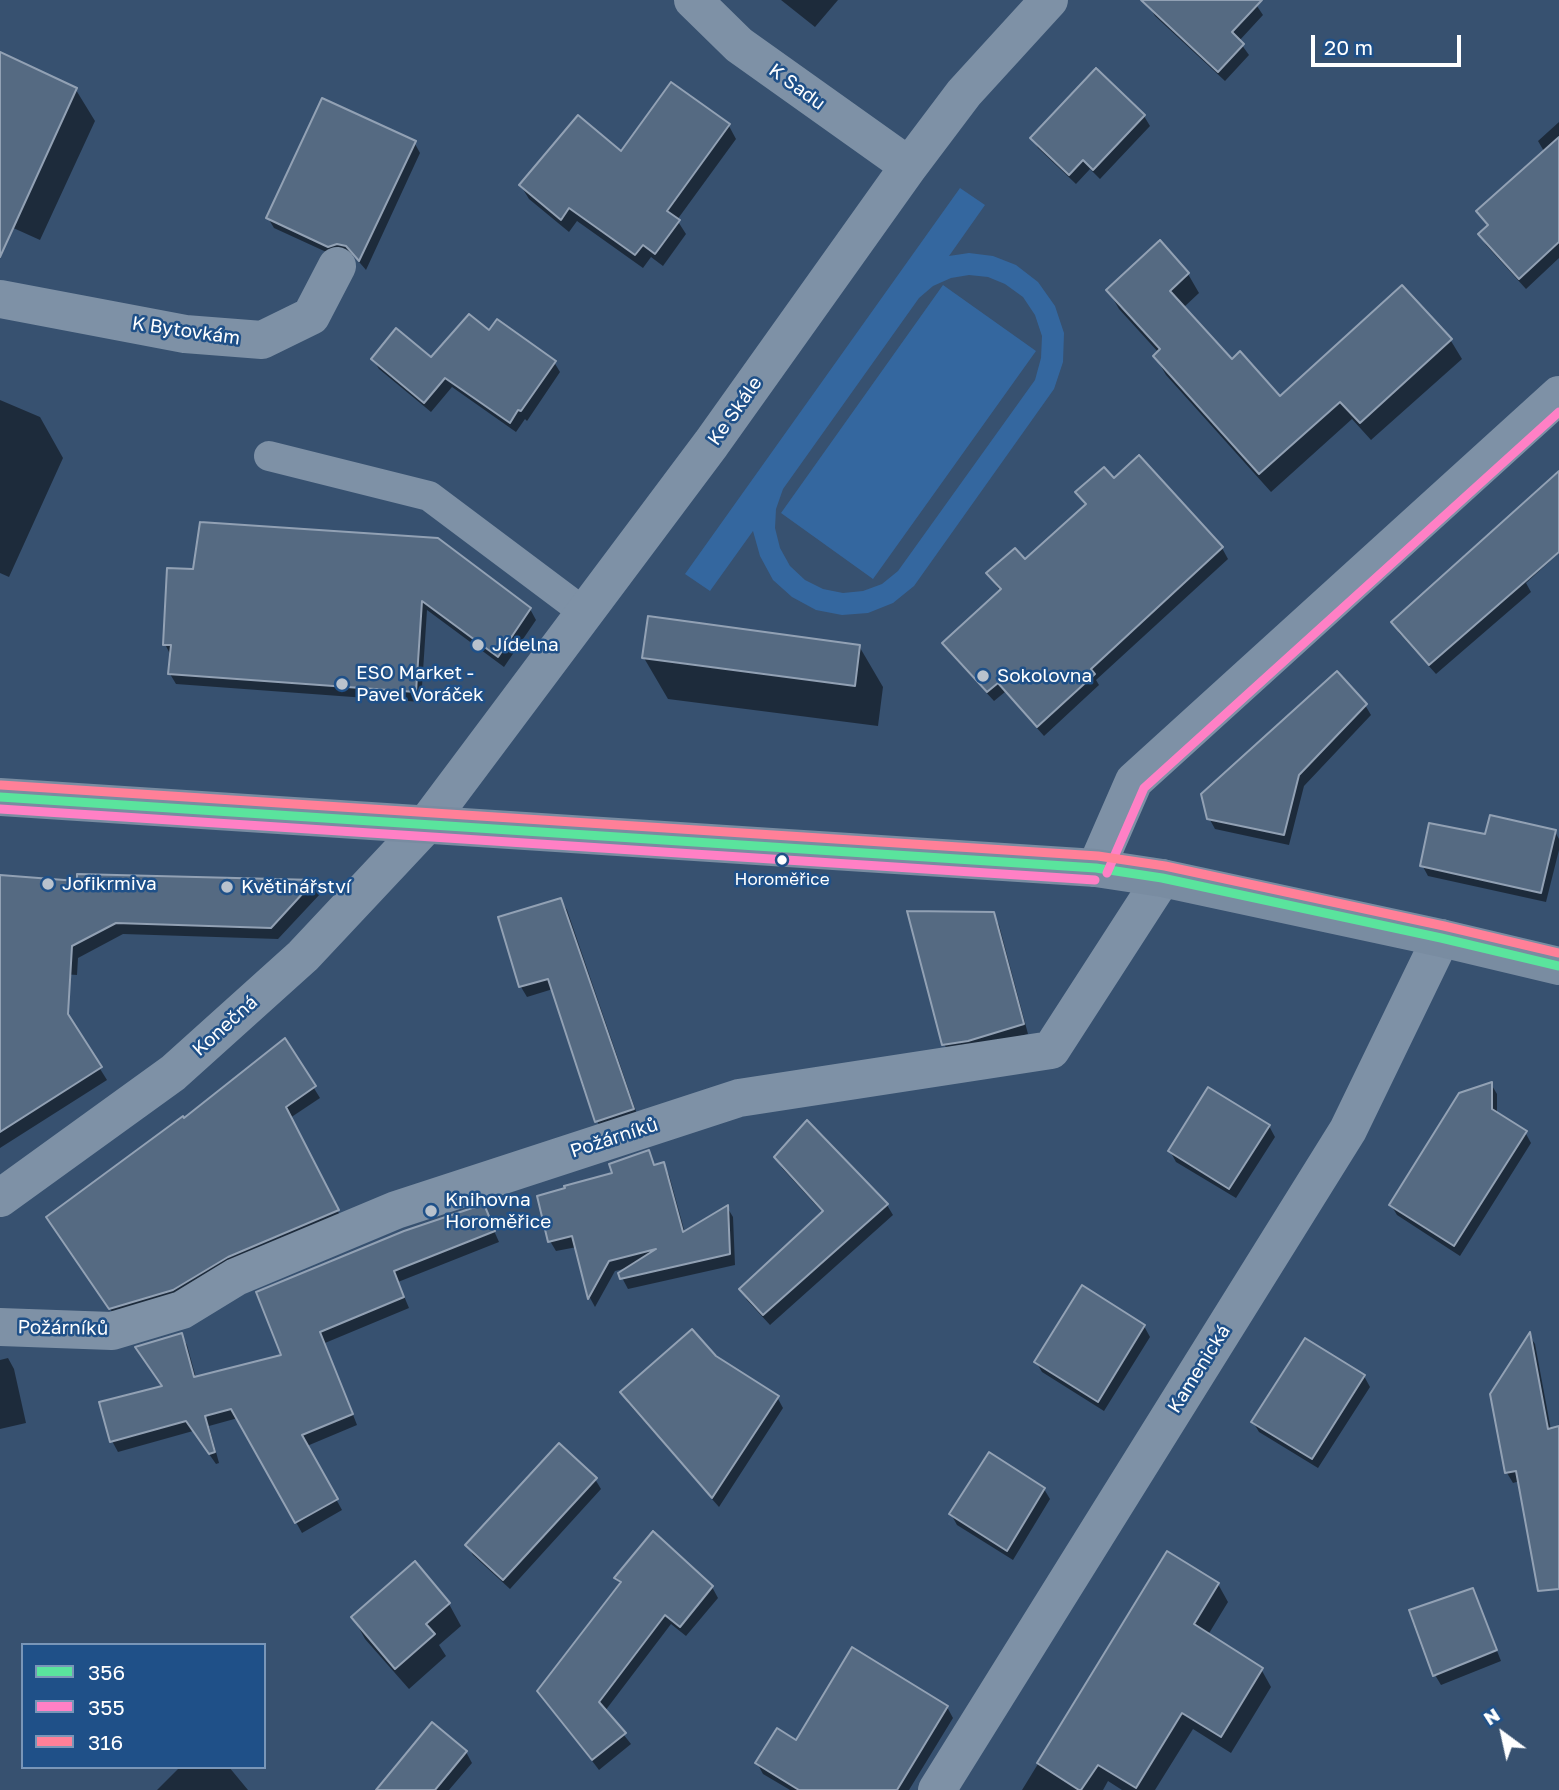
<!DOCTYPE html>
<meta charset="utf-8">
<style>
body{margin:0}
#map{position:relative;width:1559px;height:1790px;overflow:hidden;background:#375170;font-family:"Golos Text",sans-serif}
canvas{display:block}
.legend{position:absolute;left:21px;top:1643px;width:245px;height:126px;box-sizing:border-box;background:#1f5088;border:2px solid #7996b8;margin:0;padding:9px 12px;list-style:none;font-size:21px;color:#fff}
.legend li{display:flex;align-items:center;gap:14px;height:35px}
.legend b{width:35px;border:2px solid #7996b8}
.north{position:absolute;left:1468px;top:1699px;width:70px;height:70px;-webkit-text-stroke:5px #1f5088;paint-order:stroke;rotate:327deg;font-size:19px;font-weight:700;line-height:28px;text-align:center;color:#fff}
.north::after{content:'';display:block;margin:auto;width:24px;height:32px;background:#fff;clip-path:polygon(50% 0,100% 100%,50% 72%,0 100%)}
.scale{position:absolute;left:1311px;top:35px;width:150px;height:32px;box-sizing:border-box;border:4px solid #fff;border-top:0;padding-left:9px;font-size:21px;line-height:24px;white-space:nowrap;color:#fff;-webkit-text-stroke:5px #1f5088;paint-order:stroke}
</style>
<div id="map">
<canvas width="1559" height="1790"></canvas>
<ul class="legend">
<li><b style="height:9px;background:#5ae49d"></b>356</li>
<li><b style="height:9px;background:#ff80c5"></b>355</li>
<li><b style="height:9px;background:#ff8098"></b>316</li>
</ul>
<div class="north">N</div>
<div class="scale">20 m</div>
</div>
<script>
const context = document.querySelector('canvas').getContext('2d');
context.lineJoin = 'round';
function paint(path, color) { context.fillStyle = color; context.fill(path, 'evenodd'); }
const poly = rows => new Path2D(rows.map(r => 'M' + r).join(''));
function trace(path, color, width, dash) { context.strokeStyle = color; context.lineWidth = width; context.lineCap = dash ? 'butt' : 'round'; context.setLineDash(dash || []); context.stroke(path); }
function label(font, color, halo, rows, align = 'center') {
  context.font = font + ' "Golos Text",sans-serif'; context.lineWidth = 5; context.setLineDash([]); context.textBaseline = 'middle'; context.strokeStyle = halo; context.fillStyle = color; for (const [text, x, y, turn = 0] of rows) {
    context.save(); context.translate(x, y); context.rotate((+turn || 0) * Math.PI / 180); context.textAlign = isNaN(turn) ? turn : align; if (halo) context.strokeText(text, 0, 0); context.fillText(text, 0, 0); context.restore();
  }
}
const green = poly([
 [960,188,985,205,949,256,969,253,993,256,1016,265,1038,282,1055,306,1064,333,1063,362,1054,389,914,586,893,603,868,613,842,615,816,610,792,597,773,580,760,556,753,531,710,591,685,574],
 [969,275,988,277,1005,284,1023,297,1035,315,1042,336,1041,358,1035,380,898,571,882,584,863,591,843,593,823,589,805,580,790,566,780,548,775,528,776,509,783,489,919,298,933,286,951,278],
 [943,285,1036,351,873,579,781,513]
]);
const shadow = poly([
 [781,0,838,0,815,27],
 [1155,0,1253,0,1263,15,1239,41,1249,55,1225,81,1155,16,1149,6],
 [0,54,76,90,95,121,40,240,0,222],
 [1144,116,1150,126,1100,179,1090,169,1076,184,1038,148,1032,138],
 [1559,122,1559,258,1526,289,1486,245,1480,234,1488,227,1478,212,1545,153,1538,141],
 [729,126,736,139,677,220,686,234,663,266,651,257,643,268,577,221,569,232,529,199,521,186,622,153],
 [414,142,420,153,366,270,354,256,343,254,335,256,274,228,268,218],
 [1160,243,1188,274,1199,293,1183,308,1232,361,1280,399,1402,287,1451,341,1462,359,1371,440,1352,419,1271,492,1166,375,1155,356,1159,353,1119,309,1108,290],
 [490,332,554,362,560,372,527,421,525,419,516,432,452,387,431,412,379,369,373,359,431,360],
 [0,400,40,417,63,458,9,577,0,573],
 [1139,457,1222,548,1228,559,1096,680,1099,685,1044,736,1005,692,994,701,950,653,944,643,1001,592,988,574,1025,562,1086,506,1077,493,1114,481],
 [1559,472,1559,553,1526,583,1531,592,1436,674,1399,633,1393,622],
 [169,570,530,609,536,620,504,667,427,610,421,702,176,684,170,674,171,656,165,644],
 [859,646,883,687,878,726,668,699,644,658],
 [1365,705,1371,715,1304,786,1289,845,1215,829,1209,818],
 [1555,832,1559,839,1559,850,1546,902,1428,876,1422,865,1487,836],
 [78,876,314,882,321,893,278,939,123,934,78,958,77,975,0,970,0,877,78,883],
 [561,900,567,910,639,1120,603,1132,597,1121,553,989,527,997,521,987,500,919],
 [993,914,999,925,1028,1034,950,1054,944,1044],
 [67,1016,107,1080,0,1148,0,1026],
 [285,1041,320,1098,290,1118,343,1221,117,1319,55,1230,184,1120],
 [1491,1084,1497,1094,1497,1114,1525,1132,1531,1143,1460,1256,1397,1215,1391,1205],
 [1269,1126,1275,1137,1236,1198,1176,1162,1170,1151],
 [648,1153,655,1166,663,1164,669,1175,685,1233,727,1207,733,1217,735,1265,628,1289,620,1274,628,1268,615,1271,595,1307,590,1298,577,1247,556,1251,550,1241,614,1174],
 [776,1157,887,1205,893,1215,770,1325,747,1300,741,1289,823,1213,782,1168],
 [483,1206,499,1242,398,1282,409,1308,325,1343,357,1425,307,1446,342,1510,302,1533,238,1418,209,1426,219,1463,216,1464,193,1431,118,1452,112,1441,165,1394,181,1335,187,1345,196,1378,284,1356,259,1293],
 [1144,1326,1150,1337,1104,1411,1042,1372,1036,1362],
 [1529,1335,1535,1344,1551,1430,1559,1428,1559,1537,1520,1481,1513,1483,1507,1473],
 [715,1357,777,1397,783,1408,719,1507,628,1403,622,1393],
 [8,1358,14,1369,26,1423,0,1429,0,1360],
 [1364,1376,1370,1387,1318,1468,1259,1432,1253,1422],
 [595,1479,601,1489,510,1589,473,1555,467,1545],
 [1044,1489,1050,1499,1013,1560,957,1525,951,1514],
 [1167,1553,1218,1584,1228,1602,1208,1635,1261,1669,1271,1687,1231,1753,1193,1729,1155,1790,1122,1790,1108,1781,1103,1790,1022,1790],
 [415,1564,449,1604,461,1626,439,1645,446,1656,409,1689,365,1639,353,1617],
 [617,1578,712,1587,718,1598,686,1636,671,1624,605,1711,631,1744,599,1770,539,1691,621,1585],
 [1473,1590,1501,1661,1441,1685,1435,1675],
 [947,1707,953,1718,909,1790,790,1790,763,1774,757,1763,796,1742],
 [466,1752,472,1763,449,1790,378,1790],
 [180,1767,229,1767,248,1790,157,1790]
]);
const building = poly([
 [1141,0,1262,0,1232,32,1244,44,1218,72,1141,0],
 [0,52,77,88,0,257,0,52],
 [1096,68,1145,115,1093,170,1083,160,1069,175,1030,138,1096,68],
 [671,82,730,124,667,211,680,220,655,254,643,245,635,255,569,208,561,220,519,185,578,115,621,151,671,82],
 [322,98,416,141,359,261,346,246,337,244,328,247,266,218,322,98],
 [1559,137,1559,242,1519,279,1478,234,1488,225,1476,211,1559,137],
 [1160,240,1189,273,1170,291,1232,359,1240,351,1280,396,1402,285,1452,339,1360,423,1340,402,1259,474,1153,356,1160,349,1106,290,1160,240],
 [469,314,489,330,497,319,556,361,521,411,518,410,510,423,445,378,424,403,371,359,396,328,431,357,469,314],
 [1139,455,1223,547,1091,669,1095,674,1037,727,998,683,987,692,942,643,1001,589,986,573,1015,548,1025,559,1086,504,1075,492,1104,467,1114,478,1139,455],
 [1559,471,1559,552,1429,665,1391,622,1559,471],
 [200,522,438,538,531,608,498,657,422,601,416,692,168,674,171,645,163,645,167,568,193,569,200,522],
 [648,616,860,645,855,686,642,658,648,616],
 [1337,671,1367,704,1299,775,1284,835,1207,819,1201,794,1337,671],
 [1490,815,1556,830,1541,893,1420,866,1429,823,1485,834,1490,815],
 [77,874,315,880,271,928,116,923,72,946,68,1014,102,1067,0,1132,0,875,77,881,77,874],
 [561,898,634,1109,595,1122,548,979,519,987,498,917,561,898],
 [907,911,994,912,1024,1024,968,1041,942,1045,907,911],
 [285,1038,316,1086,286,1107,339,1210,228,1257,173,1290,109,1309,46,1217,183,1116,184,1118,285,1038],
 [1492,1082,1492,1109,1527,1131,1454,1246,1389,1205,1459,1093,1492,1082],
 [1208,1087,1270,1125,1229,1189,1168,1151,1208,1087],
 [807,1120,888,1204,763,1315,739,1289,823,1211,774,1157,807,1120],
 [649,1150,654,1165,664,1162,683,1232,728,1205,730,1254,620,1279,618,1273,656,1249,609,1261,588,1299,572,1236,548,1242,537,1196,565,1188,564,1186,612,1173,609,1164,649,1150],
 [484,1204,495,1231,394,1271,404,1297,320,1332,353,1414,302,1435,338,1499,295,1523,231,1409,205,1416,215,1452,209,1454,186,1421,110,1442,99,1402,162,1386,135,1347,182,1333,194,1377,281,1355,256,1292,404,1231,484,1204],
 [1082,1285,1145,1325,1098,1402,1034,1362,1082,1285],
 [692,1329,716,1356,779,1396,712,1498,620,1392,692,1329],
 [1530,1332,1548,1429,1559,1426,1559,1589,1538,1591,1516,1471,1505,1473,1490,1394,1530,1332],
 [1305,1338,1365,1375,1312,1459,1251,1422,1305,1338],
 [559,1443,597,1478,503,1580,465,1545,559,1443],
 [989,1452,1045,1488,1007,1551,949,1514,989,1452],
 [653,1531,713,1586,680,1627,665,1615,599,1702,626,1733,592,1760,537,1691,621,1582,614,1578,653,1531],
 [1167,1551,1219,1583,1194,1624,1263,1668,1221,1737,1182,1713,1136,1788,1098,1765,1081,1790,1079,1790,1037,1763,1167,1551],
 [415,1561,450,1603,426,1624,435,1634,395,1669,351,1617,415,1561],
 [1473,1588,1497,1650,1433,1676,1409,1610,1473,1588],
 [852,1647,948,1706,897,1790,799,1790,755,1763,777,1728,796,1740,852,1647],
 [432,1722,467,1751,435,1790,376,1790,432,1722]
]);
const service = poly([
 [269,456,429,496,585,613]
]);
const minor = poly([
 [693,0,739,45,909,166],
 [0,299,185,334,262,340,311,316,337,266],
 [0,1198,173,1073,303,956,425,826,711,444,909,166,964,93,1049,0],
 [0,1327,112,1331,182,1310,236,1277,396,1210,739,1098,1051,1050,1162,878],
 [937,1790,1348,1130,1441,938]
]);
const tertiary = poly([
 [1096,868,1134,781,1559,395]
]);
const secondary = poly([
 [0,797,1096,868,1162,878,1441,938,1559,966]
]);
const bus1 = poly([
 [0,797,1096,868,1162,878,1441,938,1559,966]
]);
const bus2 = poly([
 [0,809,1095,880],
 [1107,873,1144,788,1559,412]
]);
const bus3 = poly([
 [1,785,1098,856,1165,866,1444,926,1559,953]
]);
const markers = [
 [478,645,7,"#b9c2cd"],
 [983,676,7,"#b9c2cd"],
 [342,684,7,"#b9c2cd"],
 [782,860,6,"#fff"],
 [48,884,7,"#b9c2cd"],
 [227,887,7,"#b9c2cd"],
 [431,1211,7,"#b9c2cd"]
];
const busNames = [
 ["Horoměřice",782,880]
];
const streetNames = [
 ["K Sadu",797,87,36],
 ["K Bytovkám",186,331,8],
 ["Ke Skále",735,411,-55],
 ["Konečná",225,1026,-42],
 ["Požárníků",614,1138,-18],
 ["Požárníků",63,1328,1],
 ["Kamenická",1199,1369,-58]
];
const poiNames = [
 ["Jídelna",492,645],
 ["ESO Market -",356,673],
 ["Pavel Voráček",356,695],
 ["Sokolovna",997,676],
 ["Jofikrmiva",62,884],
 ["Květinářství",241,887],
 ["Knihovna",445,1200],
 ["Horoměřice",445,1222]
];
paint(green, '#34679f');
paint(shadow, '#0007');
paint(building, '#556a82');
trace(building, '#92a1b4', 2);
trace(service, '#7e91a6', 30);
trace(minor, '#7e91a6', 38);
trace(tertiary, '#7e91a6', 38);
trace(secondary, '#798ca1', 38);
trace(bus1, '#5ae49d', 9);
trace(bus2, '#ff80c5', 9);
trace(bus3, '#ff8098', 9);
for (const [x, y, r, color] of markers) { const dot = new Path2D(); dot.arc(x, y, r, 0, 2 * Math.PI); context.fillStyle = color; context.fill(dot); trace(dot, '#1f5088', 2.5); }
label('17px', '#fff', '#1f5088', busNames);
label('19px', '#fff', '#1f5088', streetNames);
label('19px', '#fff', '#1f5088', poiNames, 'left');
</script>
